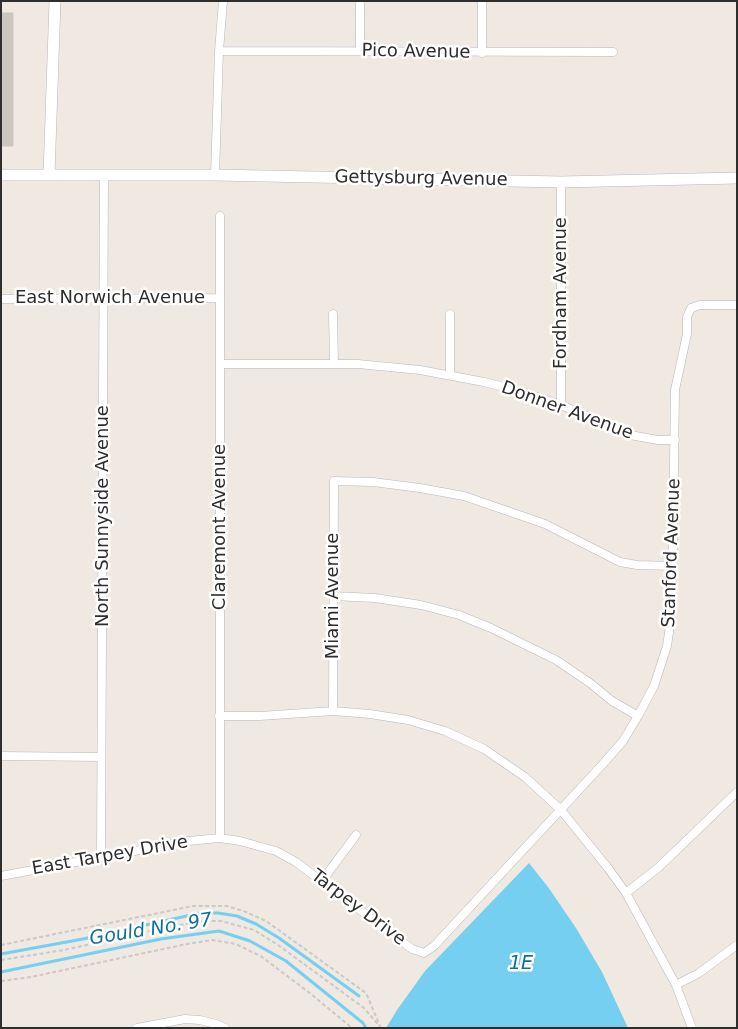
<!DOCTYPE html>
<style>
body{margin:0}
#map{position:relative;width:738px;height:1029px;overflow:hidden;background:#efe9e1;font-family:"DejaVu Sans",sans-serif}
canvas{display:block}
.frame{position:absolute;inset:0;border:2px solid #2e2e2e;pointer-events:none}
</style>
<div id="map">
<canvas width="738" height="1029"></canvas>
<div class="frame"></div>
</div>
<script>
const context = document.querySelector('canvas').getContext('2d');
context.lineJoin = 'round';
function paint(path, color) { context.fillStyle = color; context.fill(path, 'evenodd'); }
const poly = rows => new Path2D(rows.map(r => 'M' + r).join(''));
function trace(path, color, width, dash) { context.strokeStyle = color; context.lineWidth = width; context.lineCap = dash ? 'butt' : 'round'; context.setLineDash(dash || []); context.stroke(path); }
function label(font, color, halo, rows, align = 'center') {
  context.font = font + ' "DejaVu Sans",sans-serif'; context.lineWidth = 5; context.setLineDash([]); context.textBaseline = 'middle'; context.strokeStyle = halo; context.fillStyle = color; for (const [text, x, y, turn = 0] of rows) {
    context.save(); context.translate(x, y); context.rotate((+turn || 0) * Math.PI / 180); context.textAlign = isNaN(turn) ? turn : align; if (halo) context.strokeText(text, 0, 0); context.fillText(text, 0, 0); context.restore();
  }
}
const water = poly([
 [529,863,548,887,576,928,602,972,628,1028,386,1028,397,1010,425,971]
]);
const stream = poly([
 [1,954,83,939,200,913,218,913,237,916,256,924,279,938,359,996],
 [1,972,161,939,219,931,250,941,286,961,363,1023,366,1028]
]);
const building = poly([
 [1,13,13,13,13,146,1,146,1,13]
]);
const path = poly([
 [1,945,193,906,227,906,246,912,266,921,366,993,380,1026],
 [1,960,64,950,168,927,205,921,221,921,254,930,278,945,364,1008,381,1028],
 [1,981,31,977,187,944,212,940,236,944,262,957,311,994,352,1028]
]);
const street = poly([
 [360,1,360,51],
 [219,51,613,52],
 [482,53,482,1],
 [215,175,219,51,223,1],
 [1,299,220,298],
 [333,314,334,364],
 [450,314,450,375],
 [220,364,358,364,420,370,484,382,520,391,561,405,630,435,658,440,675,440],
 [561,405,561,182],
 [333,596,375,598,421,605,459,615,491,628,556,660,590,683,612,701,638,716],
 [333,711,334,481,373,482,420,488,464,496,545,524,620,562,637,565,674,566],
 [219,716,260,716,333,711,370,714,408,720,445,731,484,749,525,777,561,810,608,868,626,893,676,985,692,1028],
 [1,756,101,757],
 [220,838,220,216],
 [101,857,104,175],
 [1,876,188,841,220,838,240,841,276,851,296,862,412,949,424,953,434,946,602,765,623,741,638,716,654,686,667,646,672,612,675,390,687,334,687,317,691,308,700,305,737,305],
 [322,881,356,835],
 [626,893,659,867,737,792],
 [676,985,699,973,737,945],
 [137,1028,185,1019,200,1020,216,1024,225,1028]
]);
const secondary = poly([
 [1,175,215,175,561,182,737,178],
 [49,175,55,1]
]);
const streetNames = [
 ["Pico Avenue",416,52,1],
 ["Gettysburg Avenue",421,179,1],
 ["Fordham Avenue",561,293,-90],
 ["East Norwich Avenue",110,298],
 ["Donner Avenue",567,411,20],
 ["North Sunnyside Avenue",103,516,-90],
 ["Claremont Avenue",220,527,-90],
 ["Stanford Avenue",672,553,-88],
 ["Miami Avenue",333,596,-90],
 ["East Tarpey Drive",110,856,-10],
 ["Tarpey Drive",358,908,37]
];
const waterNames = [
 ["Gould No. 97",151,930,-9],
 ["1E",521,964]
];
paint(water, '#75cff0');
trace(stream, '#75cff0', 3);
paint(building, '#cbc7bf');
trace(building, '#cbc5ba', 1);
trace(street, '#b4b7c1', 9);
trace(secondary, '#b4b7c1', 12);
trace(path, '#c9c9c9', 2, [4, 2.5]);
trace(street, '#fff', 8);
trace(secondary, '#fff', 11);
label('18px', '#2e2e2e', '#fff', streetNames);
label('italic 19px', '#0d6fa3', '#fff', waterNames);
</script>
